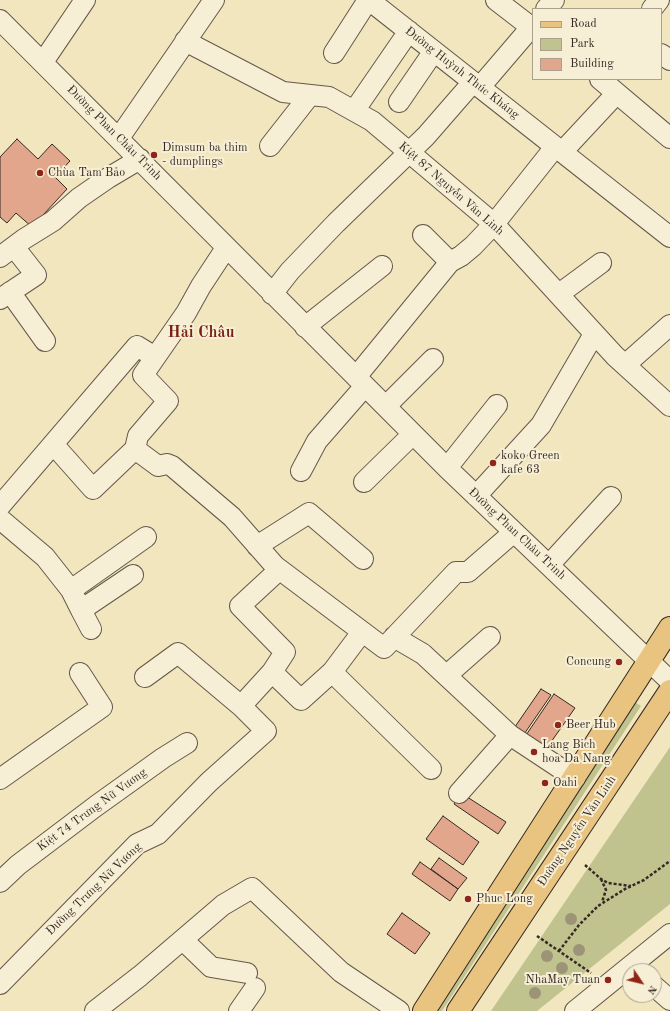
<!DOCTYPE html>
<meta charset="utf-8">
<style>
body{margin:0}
#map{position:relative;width:670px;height:1011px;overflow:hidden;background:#f2e6bf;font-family:"Old Standard TT",serif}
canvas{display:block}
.legend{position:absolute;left:532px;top:8px;width:130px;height:72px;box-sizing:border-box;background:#f7efd5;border:1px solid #aaa08e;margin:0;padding:5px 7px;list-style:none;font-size:12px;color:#362923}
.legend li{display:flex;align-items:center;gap:8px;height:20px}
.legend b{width:20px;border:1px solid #aaa08e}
.north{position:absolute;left:622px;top:963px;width:40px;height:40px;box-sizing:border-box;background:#f7efd5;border:1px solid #aaa08e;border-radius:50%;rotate:125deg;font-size:11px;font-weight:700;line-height:16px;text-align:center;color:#362923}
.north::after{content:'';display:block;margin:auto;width:14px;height:18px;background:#8f2418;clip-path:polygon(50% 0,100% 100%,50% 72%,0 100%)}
</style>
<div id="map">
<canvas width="670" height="1011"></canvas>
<ul class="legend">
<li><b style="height:5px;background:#e9c380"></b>Road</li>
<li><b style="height:11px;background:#c0c38e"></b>Park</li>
<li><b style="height:11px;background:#e1a68b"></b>Building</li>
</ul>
<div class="north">N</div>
</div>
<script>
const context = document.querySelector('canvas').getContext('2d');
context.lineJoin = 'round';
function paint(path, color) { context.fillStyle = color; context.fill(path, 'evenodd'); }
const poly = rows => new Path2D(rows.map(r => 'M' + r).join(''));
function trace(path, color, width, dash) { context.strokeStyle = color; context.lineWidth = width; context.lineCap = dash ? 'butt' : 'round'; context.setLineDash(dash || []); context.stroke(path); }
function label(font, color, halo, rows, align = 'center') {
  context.font = font + ' "Old Standard TT",serif'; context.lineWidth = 4; context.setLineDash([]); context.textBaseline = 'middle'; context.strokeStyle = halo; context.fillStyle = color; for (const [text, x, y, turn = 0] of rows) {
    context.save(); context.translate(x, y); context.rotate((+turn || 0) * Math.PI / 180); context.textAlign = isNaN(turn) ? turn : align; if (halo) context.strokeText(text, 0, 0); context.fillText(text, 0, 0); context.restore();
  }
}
const green = poly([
 [632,700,641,706,442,1011,430,1011],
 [670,747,670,904,537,1011,491,1011]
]);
const building = poly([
 [17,139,38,159,52,144,70,161,55,177,67,189,32,227,16,213,7,223,0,217,0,157,17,139],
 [541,689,551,695,520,740,510,734,541,689],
 [554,694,575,708,544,752,524,738,554,694],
 [461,793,506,822,498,834,454,804,461,793],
 [443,816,479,842,463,865,426,839,443,816],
 [439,858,467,878,458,889,431,869,439,858],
 [420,862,458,889,450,901,412,874,420,862],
 [402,913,430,933,415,954,387,934,402,913]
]);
const path = poly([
 [585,865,601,879,608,883,631,886],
 [601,879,606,890,602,902],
 [537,936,591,973],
 [559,951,579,925,598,906,625,889,644,880,670,861]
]);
const minor = poly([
 [369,0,670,237],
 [496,0,531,27],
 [546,9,554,0],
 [652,9,659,0],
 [0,20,447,468,670,681],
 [185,41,283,92,329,97,372,121,494,224,615,356,670,406],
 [334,53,368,0],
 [661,54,670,60],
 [43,62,85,0],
 [600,79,670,138],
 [480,87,533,25],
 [399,102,434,51],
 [354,111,409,31],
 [119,138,214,0],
 [270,146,310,95],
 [562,152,616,94],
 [423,235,450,262],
 [0,257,24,239,53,221,79,198,108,178,140,159],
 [10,292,45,341],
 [272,294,290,271,336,223,426,136,473,82],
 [559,294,601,263],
 [0,299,36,275,14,247],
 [305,327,382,266],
 [625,365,670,325],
 [356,377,450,262,461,256,473,246,494,224,555,147],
 [386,406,433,359],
 [53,444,93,489,135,449,138,436,168,401,143,375,186,313,201,286,226,248],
 [135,449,158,466,167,464,172,466,232,517,275,566,384,648,456,572,468,572,514,532],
 [447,468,497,405],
 [301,471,317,441,365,386],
 [364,482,413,434],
 [476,496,541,425,594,334],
 [0,506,137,346,155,357],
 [0,519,45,557,71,590,81,610,133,575],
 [257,546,309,513,363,559],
 [549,565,611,497],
 [71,590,146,537],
 [81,610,91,629],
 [394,637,423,654,510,735,575,778],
 [272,672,285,652,240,606,279,570],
 [332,672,431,769],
 [447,675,490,637],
 [145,677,178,653,241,706],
 [0,779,102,707,80,673],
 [459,793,510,735],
 [0,882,18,865,96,806,163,758,187,743],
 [183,940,211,967,247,973],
 [0,984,137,844,158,834,209,782,266,731,241,706,272,672,301,700,332,672,362,632],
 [654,986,670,1000],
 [95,1011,140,976,223,905,252,888,341,972,399,1011],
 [239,1011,255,988],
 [575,1011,670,934]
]);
const major = poly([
 [424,1011,670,628],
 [458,1011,670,691]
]);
const trees = [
 [571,919],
 [579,950],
 [547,956],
 [562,968],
 [535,993]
];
const markers = [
 [154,155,4,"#8f2418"],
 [40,173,4,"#8f2418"],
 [493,463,4,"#8f2418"],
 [619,662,4,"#8f2418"],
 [558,725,4,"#8f2418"],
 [534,752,4,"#8f2418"],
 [545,783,4,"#8f2418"],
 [468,899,4,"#8f2418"],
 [608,980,4,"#8f2418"]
];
const streetNames = [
 ["Đường Huỳnh Thúc Kháng",462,73,38],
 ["Đường Phan Châu Trinh",114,133,45],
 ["Kiệt 87 Nguyễn Văn Linh",451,189,41],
 ["Đường Phan Châu Trinh",517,534,43],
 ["Kiệt 74 Trưng Nữ Vương",92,810,-36],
 ["Đường Nguyễn Văn Linh",577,831,-56],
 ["Đường Trưng Nữ Vương",94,889,-44]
];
const poiNames = [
 ["Dimsum ba thim",162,148],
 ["- dumplings",162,162],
 ["Chùa Tam Bảo",48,173],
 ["koko Green",501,456],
 ["kafe 63",501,470],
 ["Concung",611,662,"right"],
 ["Beer Hub",566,725],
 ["Lang Bich",542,745],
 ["hoa Da Nang",542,759],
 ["Oahi",553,783],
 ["Phuc Long",476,899],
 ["NhaMay Tuan",600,980,"right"]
];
const districtNames = [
 ["Hải Châu",201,333]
];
paint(green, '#c0c38e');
paint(building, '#e1a68b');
trace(building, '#362923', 1);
trace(minor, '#65584a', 22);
trace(major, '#362923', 24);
trace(path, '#362923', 2.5, [3, 2]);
trace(minor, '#f7efd5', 20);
trace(major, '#e9c380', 22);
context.fillStyle = '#9d9478';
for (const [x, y] of trees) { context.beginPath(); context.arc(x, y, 6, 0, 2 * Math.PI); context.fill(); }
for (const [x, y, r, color] of markers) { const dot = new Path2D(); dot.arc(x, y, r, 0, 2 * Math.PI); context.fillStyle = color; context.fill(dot); trace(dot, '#f7efd5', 1.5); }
label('12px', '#362923', '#f7efd5', streetNames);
label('12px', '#362923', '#f7efd5', poiNames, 'left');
label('bold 16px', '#7a1f14', '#f7efd5', districtNames);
</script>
